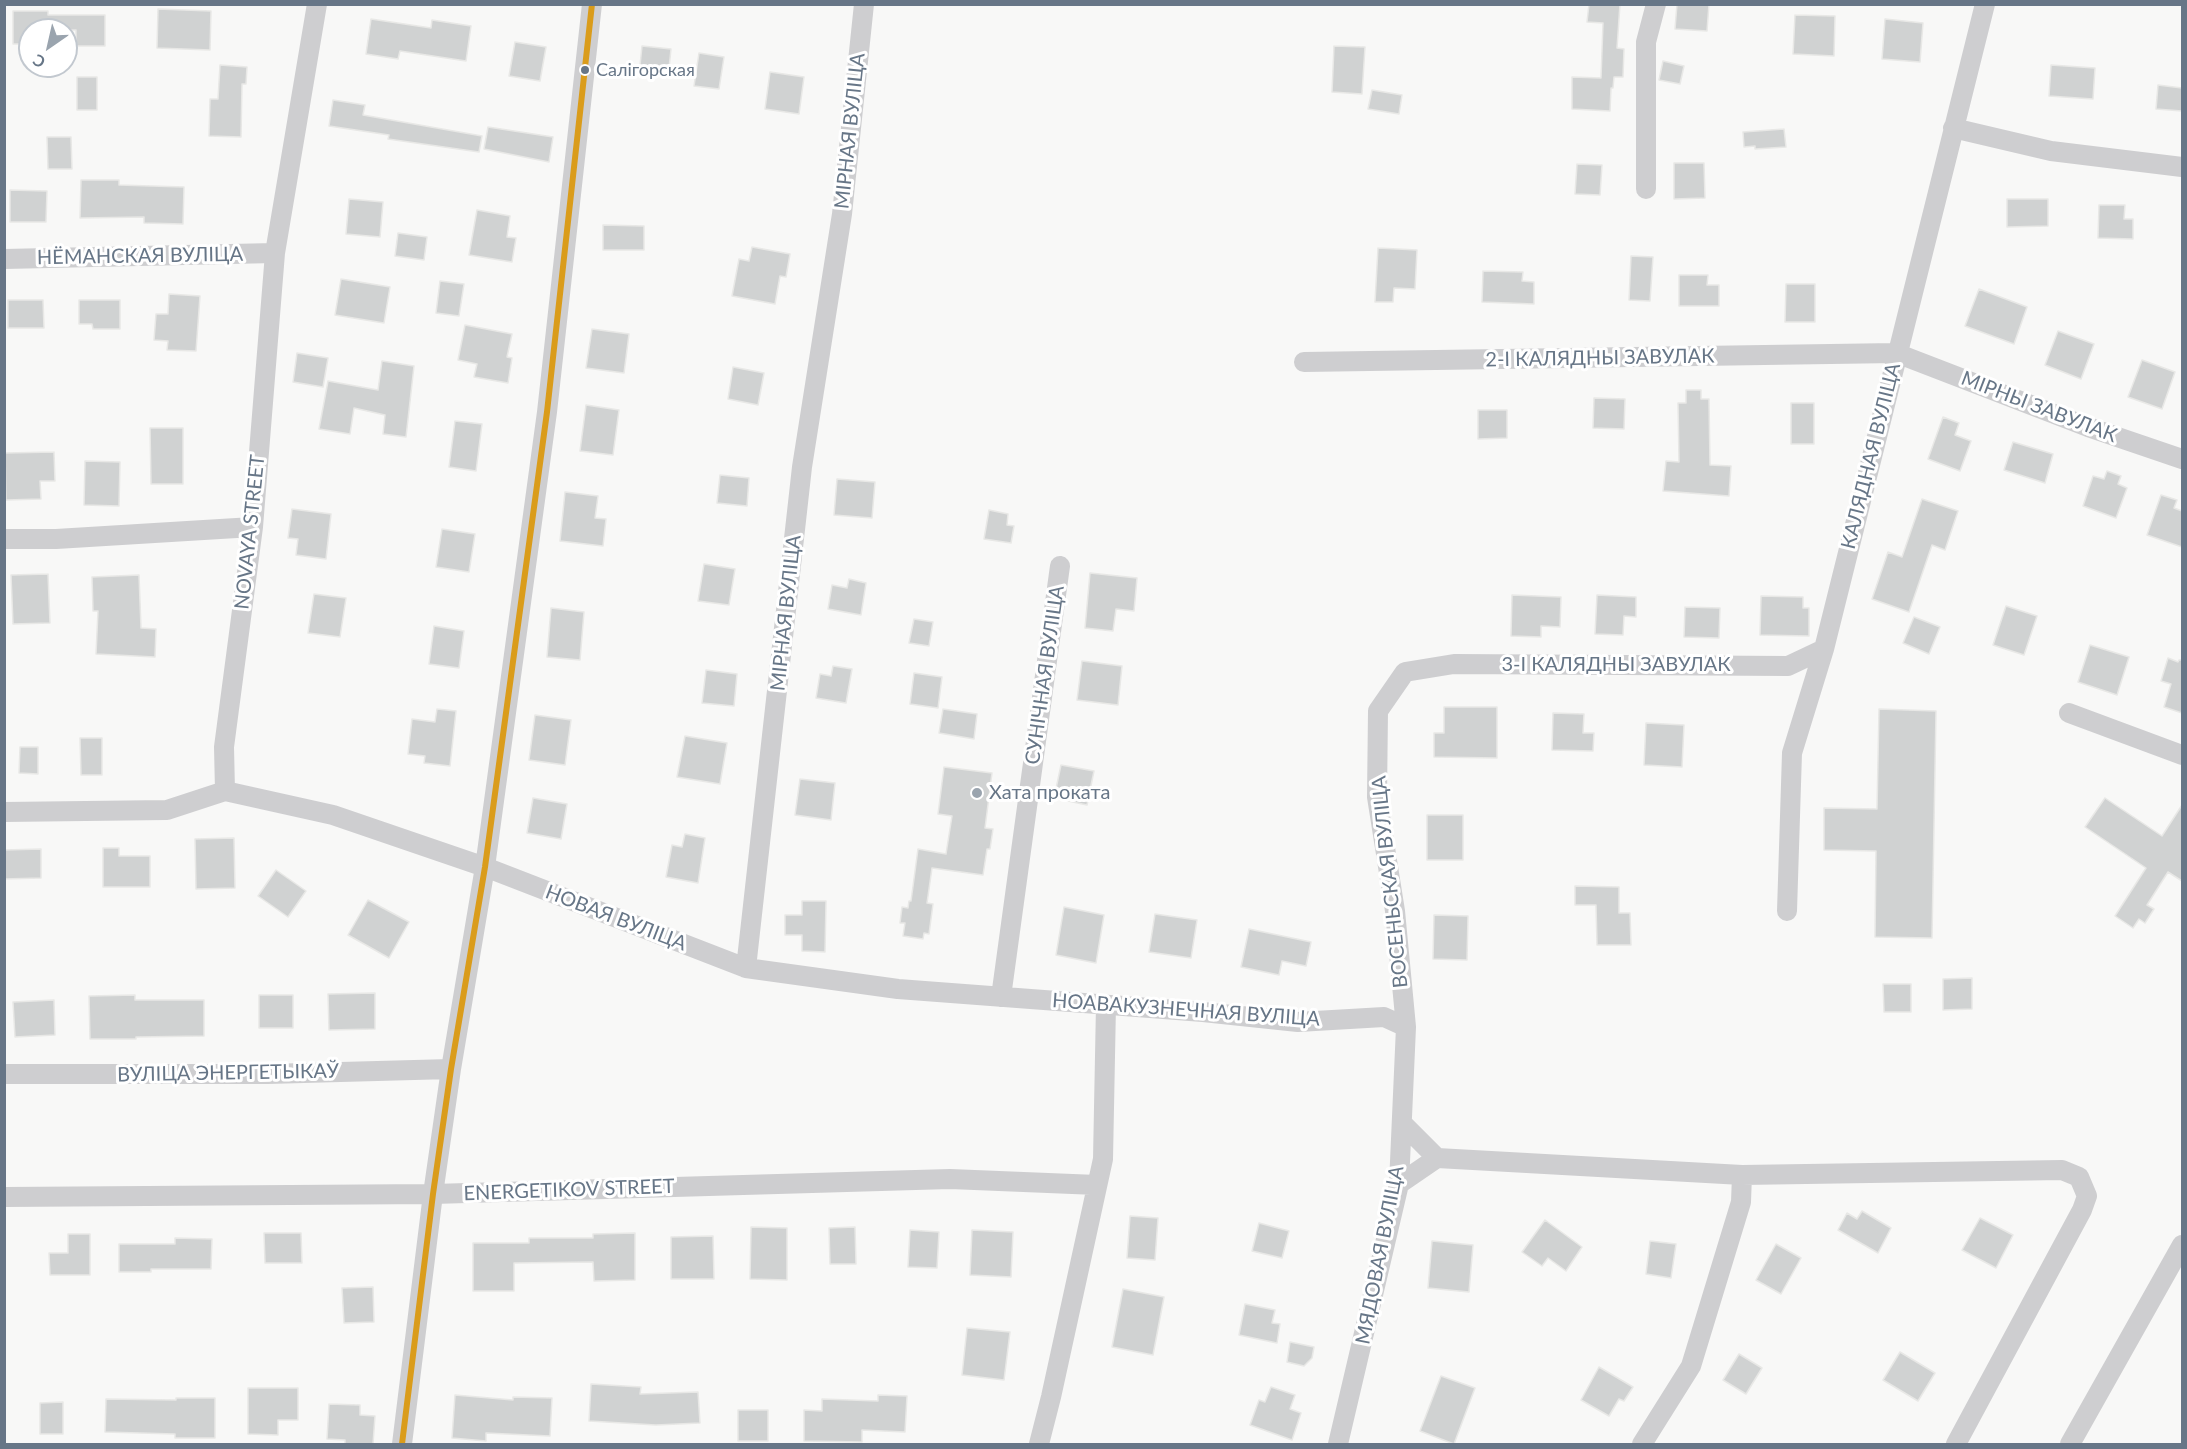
<!DOCTYPE html>
<meta charset="utf-8">
<style>
body{margin:0}
#map{position:relative;width:2187px;height:1449px;overflow:hidden;background:#f8f8f7;font-family:Lato,sans-serif}
canvas{display:block}
.frame{position:absolute;inset:0;border:6px solid #677687;pointer-events:none}
.north{position:absolute;left:18px;top:18px;width:60px;height:60px;box-sizing:border-box;background:#fff;border:2px solid #c2c8cf;border-radius:50%;rotate:214deg;font-size:16px;font-weight:700;line-height:24px;text-align:center;color:#677687}
.north::after{content:'';display:block;margin:auto;width:21px;height:27px;background:#9aa4ae;clip-path:polygon(50% 0,100% 100%,50% 72%,0 100%)}
</style>
<div id="map">
<canvas width="2187" height="1449"></canvas>
<div class="frame"></div>
<div class="north">С</div>
</div>
<script>
const context = document.querySelector('canvas').getContext('2d');
context.lineJoin = 'round';
function paint(path, color) { context.fillStyle = color; context.fill(path, 'evenodd'); }
const poly = rows => new Path2D(rows.map(r => 'M' + r).join(''));
function trace(path, color, width, dash) { context.strokeStyle = color; context.lineWidth = width; context.lineCap = dash ? 'butt' : 'round'; context.setLineDash(dash || []); context.stroke(path); }
function label(font, color, halo, rows, align = 'center') {
  context.font = font + ' Lato,sans-serif'; context.lineWidth = 6; context.setLineDash([]); context.textBaseline = 'middle'; context.strokeStyle = halo; context.fillStyle = color; for (const [text, x, y, turn = 0] of rows) {
    context.save(); context.translate(x, y); context.rotate((+turn || 0) * Math.PI / 180); context.textAlign = isNaN(turn) ? turn : align; if (halo) context.strokeText(text, 0, 0); context.fillText(text, 0, 0); context.restore();
  }
}
const building = poly([
 [1589,4,1620,4,1617,48,1624,49,1623,77,1614,77,1613,88,1611,88,1610,111,1572,109,1572,77,1601,78,1603,23,1587,22,1589,4],
 [1677,4,1709,4,1707,31,1675,29,1677,4],
 [158,9,211,11,210,50,157,48,158,9],
 [13,11,48,11,48,15,105,15,105,46,76,46,76,30,30,30,30,44,13,44,13,11],
 [1795,15,1835,16,1834,56,1793,54,1795,15],
 [371,19,431,28,432,20,471,26,466,61,400,51,398,59,366,54,371,19],
 [1885,19,1923,23,1920,62,1882,59,1885,19],
 [515,42,546,47,540,81,509,76,515,42],
 [642,46,671,49,668,78,639,75,642,46],
 [1334,46,1365,47,1362,94,1332,92,1334,46],
 [699,53,724,57,719,89,694,86,699,53],
 [1663,61,1684,66,1680,84,1659,80,1663,61],
 [220,65,247,67,246,84,242,84,241,137,209,136,210,99,218,99,220,65],
 [2051,65,2095,68,2093,99,2049,96,2051,65],
 [770,72,804,77,799,114,765,109,770,72],
 [77,77,97,77,97,110,77,110,77,77],
 [2158,85,2182,88,2182,111,2156,109,2158,85],
 [1372,90,1402,95,1399,114,1368,109,1372,90],
 [333,100,365,105,363,115,482,136,479,152,388,139,389,135,329,126,333,100],
 [488,127,553,137,549,162,484,149,488,127],
 [1784,129,1786,147,1755,149,1755,146,1744,147,1743,132,1784,129],
 [47,137,71,137,72,169,48,169,47,137],
 [1674,163,1704,163,1705,198,1674,199,1674,163],
 [1577,164,1602,165,1600,195,1575,194,1577,164],
 [81,180,119,180,119,185,184,187,183,224,144,223,144,217,80,218,81,180],
 [10,190,47,191,46,222,10,222,10,190],
 [349,199,383,202,380,237,346,234,349,199],
 [2007,199,2048,199,2048,226,2007,227,2007,199],
 [2099,205,2125,205,2124,219,2133,219,2133,239,2098,238,2099,205],
 [477,210,510,216,507,237,516,238,512,262,469,255,477,210],
 [603,225,644,226,644,250,603,250,603,225],
 [398,233,427,237,424,260,395,256,398,233],
 [752,247,790,254,786,277,780,276,775,304,732,296,739,259,749,261,752,247],
 [1378,248,1417,250,1415,289,1394,288,1393,302,1375,302,1378,248],
 [1631,256,1653,257,1650,301,1629,300,1631,256],
 [1483,271,1523,272,1522,281,1534,282,1534,304,1482,302,1483,271],
 [1679,275,1708,275,1707,285,1719,285,1719,306,1679,306,1679,275],
 [341,279,390,287,384,323,335,315,341,279],
 [440,281,464,284,459,316,436,313,440,281],
 [1786,284,1815,284,1815,322,1785,322,1786,284],
 [1979,289,2027,307,2014,344,1965,326,1979,289],
 [169,294,200,296,196,351,167,350,168,341,154,340,156,314,168,314,169,294],
 [8,300,43,300,44,328,8,328,8,300],
 [79,300,120,300,120,329,93,329,92,324,79,324,79,300],
 [465,325,512,334,507,357,512,358,508,383,474,377,477,364,458,360,465,325],
 [592,329,629,334,624,373,586,368,592,329],
 [2058,331,2094,344,2081,379,2045,365,2058,331],
 [297,353,328,358,323,387,293,382,297,353],
 [2142,360,2175,372,2162,409,2128,397,2142,360],
 [382,361,414,366,406,437,383,434,385,415,354,408,350,434,319,429,328,381,378,390,382,361],
 [733,367,764,373,758,405,728,399,733,367],
 [1686,390,1701,390,1701,399,1709,399,1710,465,1731,466,1729,496,1663,491,1666,461,1679,462,1678,403,1686,403,1686,390],
 [1594,398,1625,399,1624,429,1593,428,1594,398],
 [1791,403,1814,403,1814,444,1791,444,1791,403],
 [586,405,619,410,613,455,580,451,586,405],
 [1478,410,1507,410,1507,438,1478,439,1478,410],
 [1943,417,1959,423,1955,435,1971,441,1960,471,1928,459,1943,417],
 [455,421,482,424,476,471,449,467,455,421],
 [150,428,183,428,183,484,151,484,150,428],
 [2013,442,2053,454,2045,483,2004,470,2013,442],
 [54,452,55,481,40,481,41,499,6,500,5,453,54,452],
 [85,461,120,462,119,506,84,505,85,461],
 [2107,471,2121,476,2118,484,2127,488,2116,518,2083,506,2093,476,2104,479,2107,471],
 [720,475,749,478,747,506,717,503,720,475],
 [837,479,875,482,872,518,834,515,837,479],
 [565,492,598,496,595,518,606,519,603,546,560,541,565,492],
 [2161,495,2177,500,2174,508,2182,511,2182,547,2147,535,2161,495],
 [1922,499,1958,511,1945,550,1932,545,1909,612,1872,599,1888,552,1902,557,1922,499],
 [292,509,331,514,326,559,296,555,298,539,288,538,292,509],
 [989,510,1008,514,1007,525,1014,526,1011,543,984,539,989,510],
 [442,529,475,534,469,572,436,567,442,529],
 [704,564,735,569,729,605,698,601,704,564],
 [1090,573,1137,578,1134,611,1116,609,1113,631,1085,628,1090,573],
 [48,574,50,623,13,624,11,575,48,574],
 [139,575,141,628,156,629,155,657,96,654,98,611,93,611,92,577,139,575],
 [849,579,866,583,861,615,828,609,832,585,847,588,849,579],
 [314,594,346,598,340,637,308,633,314,594],
 [1512,595,1561,597,1560,627,1541,626,1541,637,1511,636,1512,595],
 [1597,595,1636,597,1636,617,1624,616,1623,635,1595,634,1597,595],
 [1761,596,1803,597,1803,608,1809,608,1809,636,1760,635,1761,596],
 [2006,606,2037,616,2024,655,1993,645,2006,606],
 [1685,607,1720,608,1719,638,1684,637,1685,607],
 [551,608,584,612,580,660,547,657,551,608],
 [1914,617,1940,627,1929,654,1903,643,1914,617],
 [914,619,933,622,929,646,909,643,914,619],
 [434,626,464,631,459,668,429,664,434,626],
 [2090,645,2129,657,2117,695,2078,682,2090,645],
 [2168,658,2178,662,2179,660,2182,660,2182,713,2164,707,2171,684,2161,681,2168,658],
 [1082,661,1122,666,1118,705,1077,700,1082,661],
 [833,666,852,669,846,703,816,698,820,674,831,676,833,666],
 [706,670,737,674,734,706,702,703,706,670],
 [914,673,942,677,938,708,910,704,914,673],
 [1444,707,1497,707,1497,758,1434,757,1434,733,1444,733,1444,707],
 [437,709,456,711,450,766,424,763,425,756,408,754,412,719,435,722,437,709],
 [943,709,977,714,974,739,939,733,943,709],
 [1879,709,1936,711,1932,938,1875,937,1876,851,1824,850,1824,808,1877,809,1879,709],
 [1553,713,1584,714,1583,733,1594,733,1593,751,1552,750,1553,713],
 [535,715,571,720,565,765,529,760,535,715],
 [1646,723,1684,725,1682,767,1644,765,1646,723],
 [685,736,727,743,720,784,677,777,685,736],
 [80,738,102,738,102,775,81,775,80,738],
 [20,747,38,747,38,774,19,773,20,747],
 [1061,765,1094,771,1087,805,1054,798,1061,765],
 [944,767,992,773,985,828,993,829,990,849,987,849,983,875,932,868,927,903,933,904,929,934,924,933,923,939,903,936,905,923,900,923,902,907,908,908,909,901,911,901,918,849,946,854,952,816,938,814,944,767],
 [800,779,835,783,831,820,795,815,800,779],
 [533,798,567,804,561,839,527,833,533,798],
 [2105,798,2162,836,2182,805,2182,881,2168,872,2147,905,2154,909,2145,923,2139,919,2133,928,2115,916,2146,868,2085,827,2105,798],
 [1427,815,1463,815,1463,860,1427,860,1427,815],
 [685,834,705,838,698,883,666,877,672,845,682,847,685,834],
 [234,838,235,888,196,889,195,839,234,838],
 [103,848,119,848,119,856,150,856,150,887,103,887,103,848],
 [41,849,41,878,4,879,4,850,41,849],
 [276,870,306,891,288,917,258,896,276,870],
 [1575,886,1619,887,1619,913,1630,913,1631,945,1597,945,1596,905,1575,905,1575,886],
 [368,900,409,922,389,958,348,935,368,900],
 [802,901,826,901,825,952,802,951,802,935,785,935,785,915,802,915,802,901],
 [1064,907,1104,915,1096,963,1056,955,1064,907],
 [1155,914,1197,920,1191,958,1149,952,1155,914],
 [1434,915,1468,916,1467,960,1433,959,1434,915],
 [1249,929,1311,942,1306,966,1282,961,1279,975,1241,967,1249,929],
 [1972,978,1972,1009,1943,1010,1943,979,1972,978],
 [1883,984,1911,984,1911,1012,1884,1012,1883,984],
 [375,993,375,1029,329,1030,328,994,375,993],
 [135,995,135,1000,204,1000,204,1036,136,1037,136,1039,90,1039,89,996,135,995],
 [259,995,293,995,293,1028,259,1028,259,995],
 [54,1000,55,1035,15,1037,13,1002,54,1000],
 [1862,1211,1891,1228,1878,1253,1838,1230,1847,1213,1857,1219,1862,1211],
 [1130,1216,1158,1218,1155,1260,1127,1258,1130,1216],
 [1980,1218,2013,1235,1996,1268,1962,1250,1980,1218],
 [1545,1220,1582,1247,1566,1271,1548,1258,1542,1266,1522,1252,1545,1220],
 [1259,1223,1289,1231,1282,1258,1252,1251,1259,1223],
 [751,1227,787,1228,787,1280,750,1279,751,1227],
 [855,1227,856,1264,830,1264,829,1228,855,1227],
 [910,1230,939,1232,937,1268,908,1267,910,1230],
 [972,1230,1013,1232,1011,1277,970,1275,972,1230],
 [264,1233,301,1233,302,1263,265,1263,264,1233],
 [635,1233,635,1280,594,1281,593,1262,514,1263,514,1291,473,1291,473,1243,529,1243,529,1238,593,1238,593,1234,635,1233],
 [68,1234,90,1234,90,1275,50,1275,49,1253,68,1253,68,1234],
 [713,1236,714,1279,671,1279,671,1237,713,1236],
 [175,1238,212,1239,211,1269,151,1269,151,1272,119,1272,119,1244,175,1244,175,1238],
 [1432,1241,1473,1245,1469,1292,1428,1288,1432,1241],
 [1650,1241,1676,1244,1671,1278,1646,1274,1650,1241],
 [1776,1244,1801,1258,1781,1294,1756,1280,1776,1244],
 [373,1287,374,1322,344,1323,342,1288,373,1287],
 [1123,1289,1164,1297,1153,1355,1112,1347,1123,1289],
 [1245,1304,1275,1310,1272,1323,1280,1324,1277,1343,1239,1335,1245,1304],
 [967,1328,1010,1332,1004,1380,962,1375,967,1328],
 [1290,1342,1314,1347,1312,1358,1304,1366,1287,1362,1290,1342],
 [1900,1352,1935,1373,1918,1401,1883,1380,1900,1352],
 [1739,1354,1762,1368,1746,1394,1723,1380,1739,1354],
 [1599,1367,1633,1387,1624,1401,1619,1399,1609,1416,1581,1400,1599,1367],
 [1441,1376,1475,1388,1454,1444,1420,1431,1441,1376],
 [591,1384,641,1387,640,1394,698,1392,700,1423,656,1425,589,1421,591,1384],
 [1271,1387,1295,1395,1290,1409,1301,1413,1292,1440,1250,1425,1259,1400,1265,1402,1271,1387],
 [248,1388,298,1388,298,1420,278,1420,278,1435,248,1434,248,1388],
 [455,1395,513,1400,513,1397,552,1398,550,1436,486,1433,486,1441,452,1438,455,1395],
 [878,1395,907,1396,905,1432,862,1430,862,1442,804,1441,804,1410,822,1411,822,1399,878,1401,878,1395],
 [176,1398,215,1398,215,1438,175,1438,175,1434,105,1432,106,1399,176,1400,176,1398],
 [63,1402,63,1434,40,1434,40,1403,63,1402],
 [329,1404,360,1405,360,1415,375,1416,373,1444,345,1444,345,1440,327,1439,329,1404],
 [738,1410,768,1410,768,1441,738,1441,738,1410]
]);
const minor = poly([
 [317,4,275,253,253,527,224,747,225,791,333,815,485,867,746,968],
 [864,4,842,214,802,467,746,968,898,989,1203,1012,1298,1022,1384,1017,1406,1027],
 [1953,128,2051,151,2182,167],
 [1646,189,1646,42,1656,4],
 [4,259,275,253],
 [1304,362,1896,353,2088,427,2182,459],
 [4,539,56,539,253,527],
 [2069,713,2182,755],
 [4,812,167,810,225,791],
 [1787,911,1792,753,1824,649,1985,4],
 [1001,997,1060,566],
 [4,1074,267,1074,451,1069],
 [1402,1123,1437,1158,1742,1175,2062,1170,2079,1177,2087,1196,2082,1210,1956,1444],
 [1399,1184,1437,1158],
 [4,1197,433,1194,950,1179,1097,1185],
 [402,1444,433,1194,451,1069,485,867,547,412,592,4],
 [1039,1444,1051,1397,1103,1159,1106,1005],
 [1338,1444,1399,1184,1406,1027,1395,911,1377,797,1378,711,1405,672,1454,664,1788,666,1824,649],
 [1642,1444,1691,1366,1741,1202,1742,1175],
 [2070,1444,2182,1245]
]);
const bus1 = poly([
 [402,1444,433,1194,451,1069,485,867,547,412,592,4]
]);
const markers = [
 [585,70,5,"#677687"],
 [977,793,6,"#9aa4ae"]
];
const busNames = [
 ["Салігорская",596,70]
];
const streetNames = [
 ["МІРНАЯ ВУЛІЦА",850,131,-84],
 ["НЁМАНСКАЯ ВУЛІЦА",140,256,-1],
 ["2-І КАЛЯДНЫ ЗАВУЛАК",1600,358,-1],
 ["МІРНЫ ЗАВУЛАК",2039,407,21],
 ["КАЛЯДНАЯ ВУЛІЦА",1871,456,-76],
 ["NOVAYA STREET",250,532,-84],
 ["МІРНАЯ ВУЛІЦА",786,613,-84],
 ["3-І КАЛЯДНЫ ЗАВУЛАК",1616,665],
 ["СУНІЧНАЯ ВУЛІЦА",1045,675,-82],
 ["ВОСЕНЬСКАЯ ВУЛІЦА",1390,882,-96],
 ["НОВАЯ ВУЛІЦА",616,918,21],
 ["НОАВАКУЗНЕЧНАЯ ВУЛІЦА",1186,1010,4],
 ["ВУЛІЦА ЭНЕРГЕТЫКАЎ",228,1073,-1],
 ["ENERGETIKOV STREET",569,1190,-2],
 ["МЯДОВАЯ ВУЛІЦА",1380,1255,-79]
];
const poiNames = [
 ["Хата проката",989,793]
];
paint(building, '#d0d2d2');
trace(building, '#e8e8e6', 1.5);
trace(minor, '#ceced0', 20);
trace(bus1, '#da9c1b', 6);
for (const [x, y, r, color] of markers) { const dot = new Path2D(); dot.arc(x, y, r, 0, 2 * Math.PI); context.fillStyle = color; context.fill(dot); trace(dot, '#fff', 2); }
label('18px', '#677687', '#fff', busNames, 'left');
label('20px', '#677687', '#fff', streetNames);
label('20px', '#677687', '#fff', poiNames, 'left');
</script>
